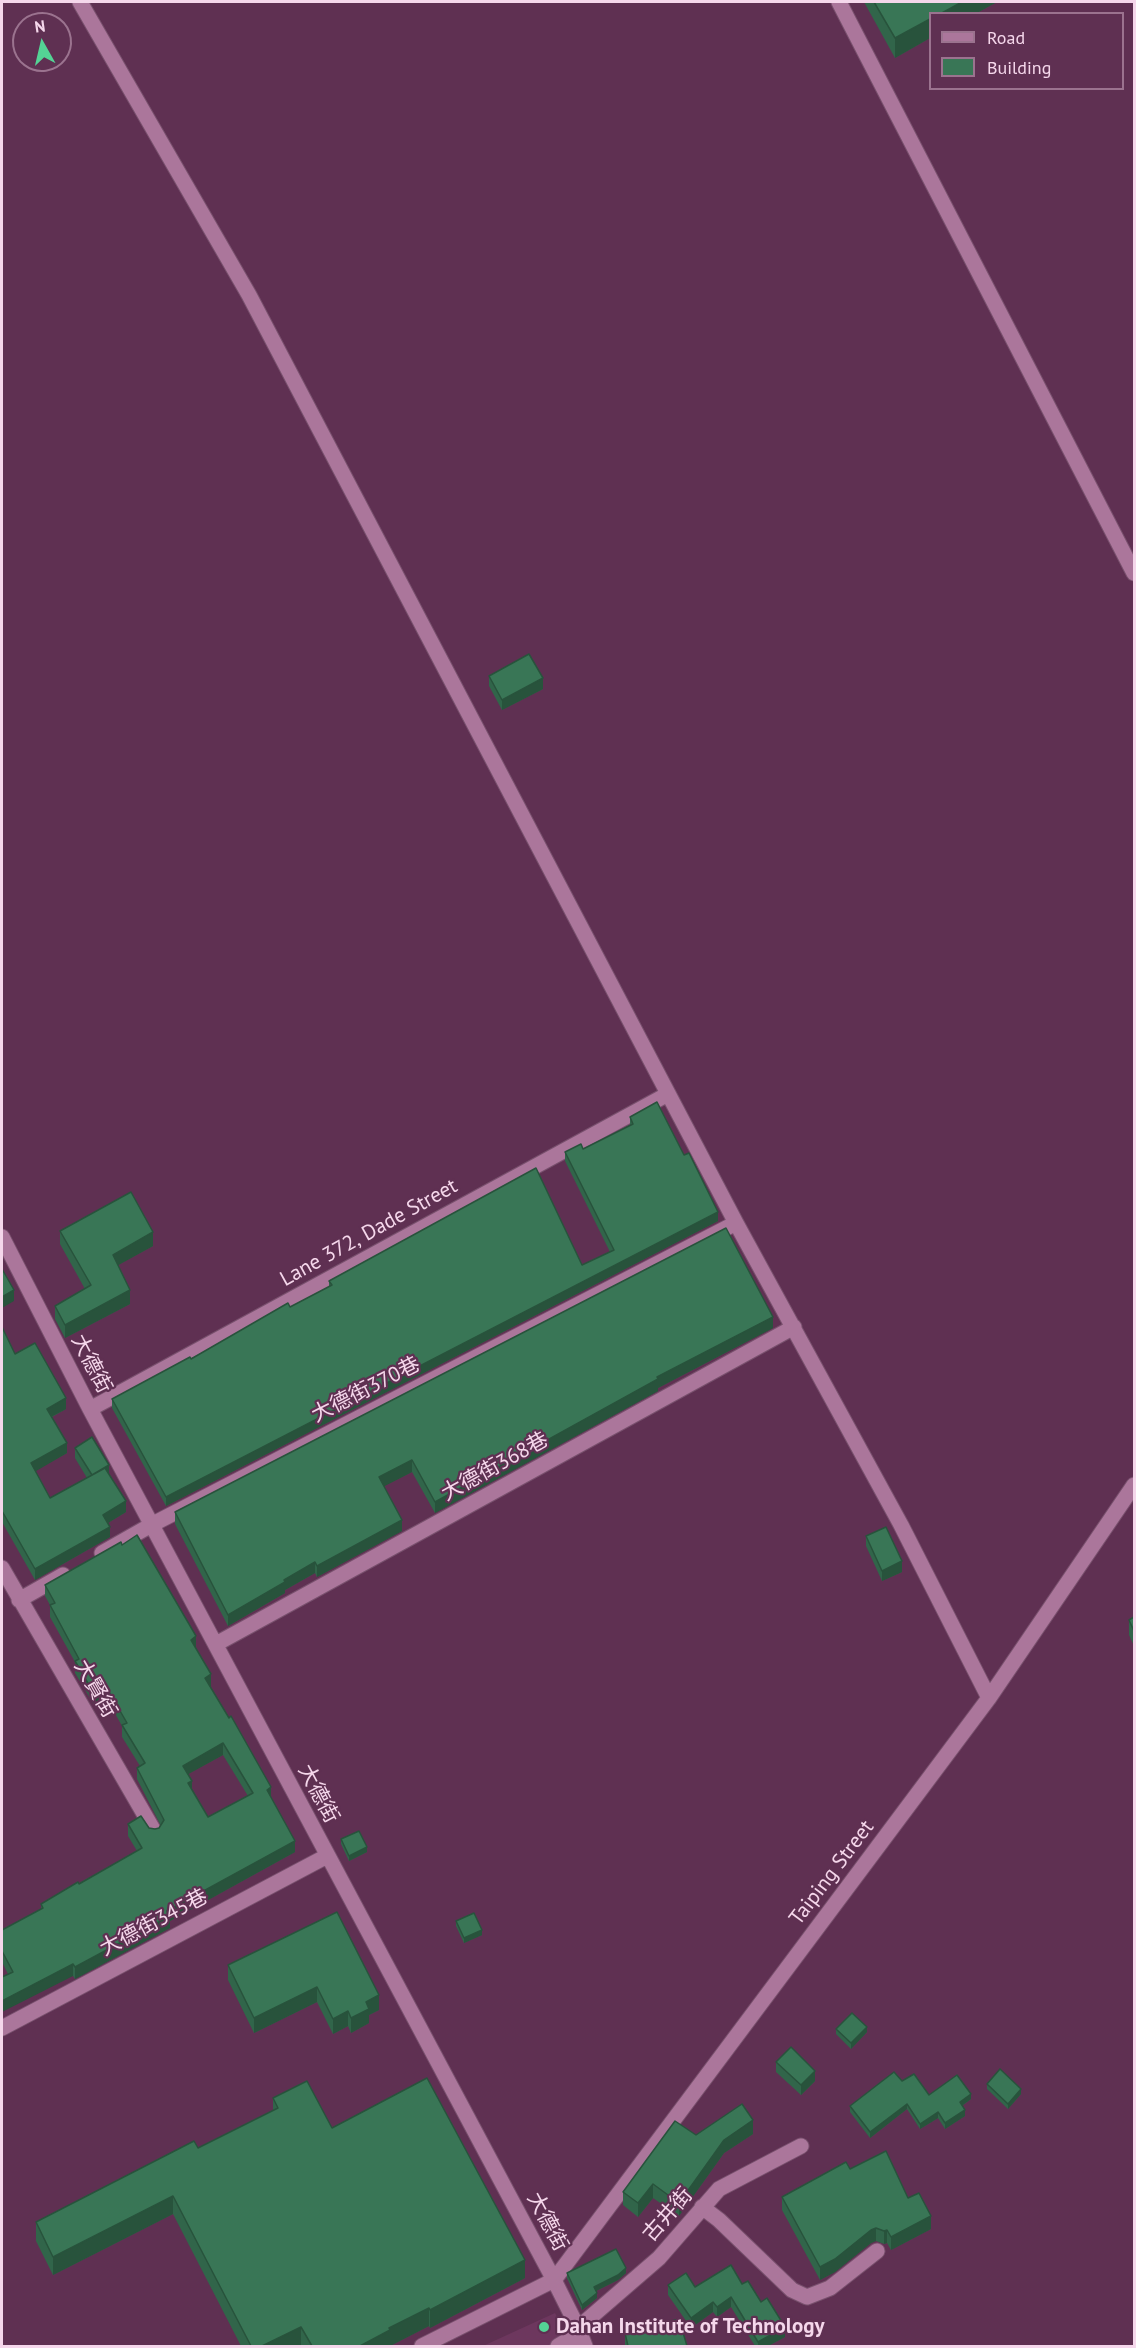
<!DOCTYPE html>
<meta charset="utf-8">
<style>
body{margin:0}
#map{position:relative;width:1136px;height:2348px;overflow:hidden;background:#5f3052;font-family:"PT Sans",sans-serif}
canvas{display:block}
.frame{position:absolute;inset:0;border:3px solid #f5d7eb;pointer-events:none}
.legend{position:absolute;left:929px;top:12px;width:195px;height:78px;box-sizing:border-box;background:#5f3052;border:2px solid #9b738f;margin:0;padding:8px 10px;list-style:none;font-size:18px;color:#f5d7eb}
.legend li{display:flex;align-items:center;gap:12px;height:30px}
.legend b{width:30px;border:2px solid #9b738f}
.north{position:absolute;left:12px;top:12px;width:60px;height:60px;box-sizing:border-box;background:#5f3052;border:2px solid #9b738f;border-radius:50%;rotate:352deg;font-size:16px;font-weight:700;line-height:24px;text-align:center;color:#f5d7eb}
.north::after{content:'';display:block;margin:auto;width:21px;height:27px;background:#54d395;clip-path:polygon(50% 0,100% 100%,50% 72%,0 100%)}
</style>
<div id="map">
<canvas width="1136" height="2348"></canvas>
<div class="frame"></div>
<ul class="legend">
<li><b style="height:8px;background:#ab769b"></b>Road</li>
<li><b style="height:16px;background:#397656"></b>Building</li>
</ul>
<div class="north">N</div>
</div>
<script>
const context = document.querySelector('canvas').getContext('2d');
context.lineJoin = 'round';
function paint(path, color) { context.fillStyle = color; context.fill(path, 'evenodd'); }
const poly = rows => new Path2D(rows.map(r => 'M' + r).join(''));
function trace(path, color, width, dash) { context.strokeStyle = color; context.lineWidth = width; context.lineCap = dash ? 'butt' : 'round'; context.setLineDash(dash || []); context.stroke(path); }
function label(font, color, halo, rows, align = 'center') {
  context.font = font + ' "PT Sans","Noto Sans TC",sans-serif'; context.lineWidth = 4.5; context.setLineDash([]); context.textBaseline = 'middle'; context.strokeStyle = halo; context.fillStyle = color; for (const [text, x, y, turn = 0] of rows) {
    context.save(); context.translate(x, y); context.rotate((+turn || 0) * Math.PI / 180); context.textAlign = isNaN(turn) ? turn : align; if (halo) context.strokeText(text, 0, 0); context.fillText(text, 0, 0); context.restore();
  }
}
const built = poly([
 [555,2313,571,2346,483,2346]
]);
const minor = poly([
 [80,2,249,295,736,1223,901,1525,989,1698],
 [839,2,1134,573],
 [2,1237,90,1409,554,2280,578,2328,585,2346],
 [90,1409,668,1094],
 [102,1553,153,1524,736,1223],
 [2,1568,154,1831],
 [19,1600,63,1575],
 [216,1644,794,1327],
 [2,2028,327,1856],
 [702,2207,719,2220,792,2290,807,2297,830,2288,877,2251],
 [578,2328,659,2258,719,2189,801,2146],
 [422,2346,554,2280,989,1698,1134,1485],
 [558,2346,568,2340,581,2339]
]);
const wall = poly([
 [864,2,997,2,975,14,930,14,930,38,895,58],
 [489,676,543,689,502,710,489,686],
 [630,1117,684,1155,718,1221,166,1506,112,1408,112,1399,329,1287,329,1281,582,1265,610,1252,565,1161,565,1152,583,1149,630,1126],
 [60,1231,153,1246,118,1265,130,1304,65,1338,55,1319,55,1306,85,1289,60,1244],
 [2,1327,15,1354,66,1409,52,1417,67,1453,35,1471,50,1498,87,1478,75,1458,75,1448,109,1474,126,1512,108,1523,110,1537,35,1580,2,1522],
 [773,1328,658,1388,658,1391,435,1513,412,1472,384,1486,402,1531,317,1577,315,1573,285,1590,285,1593,228,1626,175,1524,175,1512],
 [866,1536,902,1572,882,1581,866,1546],
 [45,1585,196,1648,211,1686,210,1686,271,1798,295,1852,170,1921,170,1928,75,1979,73,1976,8,1974,2,1962,2,1930,41,1909,41,1904,137,1851,128,1836,128,1824,155,1829,159,1828,161,1826,137,1779,137,1768,140,1766,122,1737,122,1726,108,1701,96,1708,75,1673,75,1662,50,1617,50,1605,45,1596],
 [223,1755,248,1796,208,1817,192,1789,188,1774],
 [1134,1617,1134,1646,1129,1635,1129,1620],
 [341,1839,367,1852,349,1861,341,1844],
 [337,1912,379,2010,369,2015,369,2023,351,2033,348,2026,333,2034,317,2002,254,2033,228,1980,228,1965],
 [456,1921,482,1935,464,1943,456,1926],
 [836,2029,867,2032,851,2049,836,2034],
 [776,2062,815,2081,801,2095,776,2072],
 [902,2081,929,2095,971,2099,962,2106,965,2116,945,2129,938,2118,920,2129,907,2109,870,2138,850,2112,850,2106],
 [987,2084,1021,2094,1008,2109,987,2089],
 [273,2098,332,2128,525,2278,430,2328,429,2326,390,2346,302,2346,301,2345,298,2346,241,2346,173,2214,53,2275,36,2241,36,2222,198,2148,273,2111],
 [753,2134,724,2153,679,2216,653,2198,638,2217,623,2205,623,2192,696,2135],
 [850,2169,908,2198,931,2229,891,2250,887,2243,884,2244,876,2241,871,2243,835,2272,820,2280,782,2210,782,2197],
 [567,2273,626,2273,618,2280,596,2291,597,2298,582,2310,567,2278],
 [742,2284,761,2302,785,2337,768,2346,755,2346,731,2307,717,2317,713,2312,691,2328,668,2295,668,2285,695,2287],
 [625,2333,687,2346,625,2346]
]);
const shadedWall = poly([
 [962,2,997,2,975,14,940,14],
 [930,19,930,38,895,58,895,38],
 [543,678,543,689,502,710,502,700],
 [718,1212,718,1221,166,1506,166,1497],
 [153,1232,153,1246,113,1268,113,1255],
 [14,1290,14,1301,2,1308,2,1297],
 [130,1290,130,1304,65,1338,65,1325],
 [773,1317,773,1328,658,1388,658,1391,435,1513,435,1502,657,1377],
 [66,1398,66,1409,47,1419,47,1409],
 [67,1443,67,1453,31,1474,31,1463],
 [412,1460,412,1472,379,1489,379,1477],
 [109,1465,109,1475,92,1475],
 [126,1501,126,1512,103,1526,103,1515],
 [402,1520,402,1531,317,1577,317,1566],
 [110,1527,110,1537,35,1580,35,1569],
 [902,1561,902,1572,882,1581,882,1571],
 [315,1562,315,1573,285,1590,285,1593,228,1626,228,1615,284,1580],
 [196,1636,196,1648,191,1640],
 [211,1674,211,1686,205,1689,205,1678],
 [108,1690,108,1701,96,1708,96,1697],
 [223,1743,223,1755,183,1777,183,1766],
 [192,1781,192,1792,188,1783],
 [271,1787,271,1799,267,1790],
 [295,1841,295,1852,170,1921,170,1928,75,1979,75,1967,167,1911],
 [367,1847,367,1852,349,1861,349,1856],
 [482,1930,482,1935,464,1943,464,1938],
 [73,1964,73,1976,2,2012,2,2001],
 [317,1987,317,2002,254,2033,254,2018],
 [379,1995,379,2010,369,2015,369,2023,351,2033,351,2018,366,2002],
 [348,2011,348,2026,333,2034,333,2019],
 [867,2027,867,2032,851,2049,851,2043],
 [815,2071,815,2081,801,2095,801,2085],
 [1021,2089,1021,2094,1008,2109,1008,2104],
 [971,2094,971,2099,960,2107,960,2102],
 [907,2104,907,2109,870,2138,870,2132],
 [965,2110,965,2116,945,2129,945,2123],
 [938,2112,938,2118,920,2129,920,2124],
 [753,2120,753,2134,724,2153,679,2216,679,2203,724,2140],
 [653,2184,653,2198,638,2217,638,2203],
 [173,2196,173,2214,53,2275,53,2257],
 [931,2216,931,2229,891,2250,891,2237],
 [876,2228,876,2241,871,2243,835,2272,820,2280,820,2267,871,2230],
 [887,2230,887,2243,884,2244,884,2231],
 [525,2260,525,2278,430,2328,430,2310],
 [626,2268,626,2273,618,2280,594,2292,594,2287],
 [597,2293,597,2298,582,2310,582,2305],
 [731,2297,731,2307,717,2317,717,2307],
 [713,2302,713,2312,691,2328,691,2318],
 [429,2308,429,2326,390,2346,360,2346,389,2328],
 [301,2327,301,2345,298,2346,262,2346],
 [785,2327,785,2337,768,2346,758,2346,758,2342]
]);
const building = poly([
 [874,2,962,2,940,14,930,14,930,19,895,38,874,2],
 [529,654,543,678,502,700,489,676,529,654],
 [657,1102,684,1155,689,1153,718,1212,166,1497,112,1399,190,1357,191,1359,288,1303,290,1307,332,1285,329,1281,536,1168,582,1265,614,1250,565,1152,581,1144,583,1149,633,1124,630,1117,657,1102],
 [131,1192,153,1232,113,1255,130,1290,65,1325,55,1306,91,1285,60,1231,131,1192],
 [726,1228,773,1317,657,1377,658,1379,435,1502,412,1460,379,1477,402,1520,317,1566,315,1562,284,1580,285,1582,228,1615,175,1512,726,1228],
 [2,1269,14,1290,2,1297,2,1269],
 [2,1327,15,1354,35,1343,66,1398,47,1409,67,1443,31,1463,50,1498,105,1468,126,1501,103,1515,110,1527,35,1569,2,1511,2,1327],
 [92,1437,109,1465,92,1475,75,1448,92,1437],
 [886,1527,902,1561,882,1571,866,1536,886,1527],
 [137,1535,196,1636,191,1640,211,1674,205,1678,229,1718,231,1716,271,1787,267,1790,295,1841,167,1911,170,1916,75,1967,73,1964,2,2001,2,1977,13,1972,2,1951,2,1930,43,1908,41,1904,78,1882,79,1884,142,1848,128,1824,141,1816,149,1828,155,1829,159,1828,164,1820,137,1768,145,1763,122,1725,127,1723,108,1690,96,1697,75,1661,79,1659,50,1605,55,1603,45,1585,121,1542,122,1545,137,1535],
 [223,1743,253,1793,208,1817,188,1783,192,1781,183,1766,223,1743],
 [1134,1617,1134,1631,1129,1620,1134,1617],
 [359,1831,367,1847,349,1856,341,1839,359,1831],
 [337,1912,379,1995,366,2002,369,2009,351,2018,348,2011,333,2019,317,1987,254,2018,228,1965,337,1912],
 [474,1913,482,1930,464,1938,456,1921,474,1913],
 [852,2013,867,2027,851,2043,836,2029,852,2013],
 [791,2047,815,2071,801,2085,776,2062,791,2047],
 [1000,2069,1021,2089,1008,2104,987,2084,1000,2069],
 [894,2072,902,2081,914,2074,929,2095,957,2075,971,2094,960,2102,965,2110,945,2123,938,2112,920,2124,907,2104,870,2132,850,2106,894,2072],
 [427,2078,525,2260,430,2310,429,2308,389,2328,390,2330,360,2346,312,2346,301,2327,262,2346,251,2346,173,2196,53,2257,36,2222,194,2141,198,2148,278,2108,273,2098,307,2081,332,2128,427,2078],
 [742,2104,753,2120,724,2140,679,2203,653,2184,638,2203,623,2192,675,2121,696,2135,742,2104],
 [886,2151,908,2198,919,2193,931,2216,891,2237,887,2230,884,2231,876,2228,871,2230,835,2259,820,2267,782,2197,846,2162,850,2169,886,2151],
 [616,2249,626,2268,618,2275,594,2287,597,2293,582,2305,567,2273,616,2249],
 [731,2265,742,2284,748,2281,761,2302,767,2298,785,2327,758,2342,731,2297,717,2307,713,2302,691,2318,668,2285,686,2273,695,2287,731,2265],
 [679,2319,687,2346,628,2346,625,2333,679,2319]
]);
const markers = [
 [544,2327,6,"#54d395"]
];
const streetNames = [
 ["Lane 372, Dade Street",369,1233,-29],
 ["大德街",91,1364,63],
 ["大德街370巷",366,1390,-27],
 ["大德街368巷",495,1467,-29],
 ["大賢街",95,1689,60],
 ["大德街",318,1794,62],
 ["Taiping Street",832,1873,-53],
 ["大德街345巷",154,1923,-28],
 ["古井街",668,2215,-49],
 ["大德街",547,2222,62]
];
const poiNames = [
 ["Dahan Institute of Technology",556,2327]
];
paint(built, '#6d375e');
trace(minor, '#78506d', 17);
trace(minor, '#ab769b', 15);
paint(wall, '#31654a');
paint(shadedWall, '#28533c');
paint(building, '#397656');
trace(building, '#28533c', 1.5);
for (const [x, y, r, color] of markers) { const dot = new Path2D(); dot.arc(x, y, r, 0, 2 * Math.PI); context.fillStyle = color; context.fill(dot); trace(dot, '#5f3052', 2); }
label('21px', '#f5d7eb', '#5f3052', streetNames);
label('bold 21px', '#f5d7eb', '#5f3052', poiNames, 'left');
</script>
